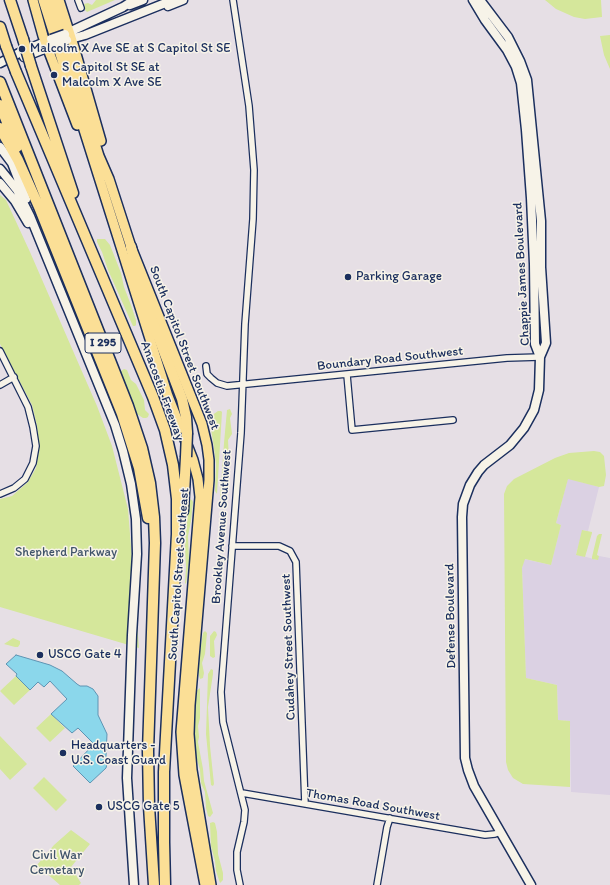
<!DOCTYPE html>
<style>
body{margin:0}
canvas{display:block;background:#e6dfe5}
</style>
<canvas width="610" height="885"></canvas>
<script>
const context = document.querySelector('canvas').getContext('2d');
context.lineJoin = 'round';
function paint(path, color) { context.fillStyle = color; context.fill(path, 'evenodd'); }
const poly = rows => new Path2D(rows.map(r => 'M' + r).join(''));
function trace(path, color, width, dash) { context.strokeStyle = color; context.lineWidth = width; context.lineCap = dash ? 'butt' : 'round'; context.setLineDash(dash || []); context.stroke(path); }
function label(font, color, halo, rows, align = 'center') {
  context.font = font + ' Itim,sans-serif'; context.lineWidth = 3; context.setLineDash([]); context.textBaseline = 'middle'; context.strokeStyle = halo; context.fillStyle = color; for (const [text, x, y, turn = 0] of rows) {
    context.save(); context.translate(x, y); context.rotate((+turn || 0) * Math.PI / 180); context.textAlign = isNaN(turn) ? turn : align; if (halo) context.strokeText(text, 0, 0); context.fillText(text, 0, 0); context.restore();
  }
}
const built = poly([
 [568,478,599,487,588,531,583,530,576,554,597,560,599,556,610,558,610,795,571,792,570,721,558,720,557,685,526,678,522,568,524,559,551,565,561,525,556,523]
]);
const green = poly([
 [96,0,115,0,87,12,85,10,84,4,88,3,92,5],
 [545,0,601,0,602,17,585,19,574,17,556,9],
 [610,35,610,69,604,55,600,36],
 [0,195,6,200,30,252,97,406,112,446,128,509,139,648,0,607,0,499,12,496,28,482,36,468,39,449,37,426,32,405,0,344],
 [97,239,105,239,110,245,121,273,124,287,131,305,136,320,136,325,135,326,133,326,132,324,108,270,102,252,97,242],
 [124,369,127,370,131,380,136,384,144,400,145,410,149,414,148,417,146,418,143,418,137,414,121,374,121,371],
 [230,409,232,414,230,418,232,434,228,440,229,459,225,479,225,503,223,504,220,500,224,443,227,410],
 [218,411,221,411,222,412,217,494,215,491,216,464,214,448,210,423,211,416],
 [594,451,600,452,604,456,606,475,604,486,599,487,568,479,556,523,561,525,551,565,525,559,522,568,526,678,557,685,558,720,570,721,570,787,523,784,513,778,508,770,506,762,504,494,507,486,514,479,555,458,569,453],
 [189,499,192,500,193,502,191,521,188,536,189,561,186,584,185,583,186,567,185,547,188,500],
 [582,530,592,532,592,533,585,557,576,555],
 [599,534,602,534,597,555,599,556,598,560,592,559,592,557,597,536],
 [205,631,207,633,205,654,202,663,204,673,203,678,200,679,198,672,200,652,203,633],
 [214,631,216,632,217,635,214,641,215,657,213,658,210,656,210,636],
 [13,638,20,641,20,644,18,647,15,647,4,644],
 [211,669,213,670,213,674,208,707,210,746,214,784,213,786,211,785,206,734,208,674],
 [16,676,30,690,14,705,0,691],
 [200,688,200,718,198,726,199,737,198,742,203,769,204,781,213,813,210,817,208,816,206,808,205,792,201,783,200,770,196,756,194,736,195,692],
 [51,714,65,728,50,742,36,728],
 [0,736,27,764,10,780,0,769],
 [44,777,67,800,56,811,33,788],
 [213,822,215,823,217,832,218,854,223,873,223,880,220,883,216,871,215,861,211,846,210,823],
 [71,830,90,844,71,867,81,883,79,885,60,885,37,865,54,845]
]);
const water = poly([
 [16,655,50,665,62,671,77,684,80,686,87,686,93,689,98,696,98,715,107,734,106,756,107,764,106,768,90,783,73,766,94,744,78,728,72,733,51,714,67,699,50,681,44,687,38,682,30,690,16,676,17,674,6,664,16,655]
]);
const street = poly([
 [78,0,81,8],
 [233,0,249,106,254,170,253,219,245,324,241,433,221,692,223,722,245,810,244,822,237,852,237,870,240,885],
 [0,351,28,407,33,427,36,446,33,463,25,479,14,488,0,494],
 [206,366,207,374,211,378,217,383,227,386,507,358,540,357],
 [347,375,352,430,453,420],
 [0,385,14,377],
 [232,546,279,546,290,551,296,562,305,804],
 [242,793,485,835,495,834,501,832],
 [377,885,387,827,390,818]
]);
const secondary = poly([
 [473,0,485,20,507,50,516,67,521,83,526,130,531,198,534,264,535,344,540,357,539,390,534,410,524,428,510,445,484,465,478,472,470,485,463,504,462,517,465,758,468,770,474,786,531,885],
 [480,0,508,37,520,61,527,80,541,221,541,267,546,343,540,357],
 [130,5,143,0],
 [168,6,183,0],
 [65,34,123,7,134,0],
 [67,40,85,35,173,0],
 [24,57,52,46],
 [0,63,23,51,50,40],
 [0,147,12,163,26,199],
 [0,169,17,190,30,216,115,425,123,451,131,484,136,519,137,554,132,635,127,778,134,885],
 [0,183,15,201,28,223]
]);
const primary = poly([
 [33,0,43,36,77,125],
 [43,0,168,396,193,460,198,479,200,497,199,509,181,732,184,775,205,885],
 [50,0,99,156,109,179,131,247,196,409,202,424,207,445,209,460,209,480,190,705,189,734,192,770,211,885],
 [59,0,74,47,101,141]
]);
const highway = poly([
 [10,0,23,39],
 [0,27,6,46],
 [31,66,73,193],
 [16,72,153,397,165,430,173,465,177,499,177,534,164,772,164,842,165,885],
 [0,82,128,406,142,448,150,483,154,517,155,543,148,751,149,806,154,885],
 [0,105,17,147],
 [0,128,18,160,39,207,122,414,139,468,148,518],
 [131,247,136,272,152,320,182,399,186,417,187,433],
 [183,511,186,457]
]);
const secondaryBridge = poly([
 [51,39,65,34],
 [53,46,67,40]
]);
const highwayBridge = poly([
 [23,39,31,66],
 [6,46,16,72],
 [186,457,187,433]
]);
const markers = [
 [22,49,4,"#1b2f5e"],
 [54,75,4,"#1b2f5e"],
 [348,277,4,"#1b2f5e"],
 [40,655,4,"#1b2f5e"],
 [63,753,4,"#1b2f5e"],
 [99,807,4,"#1b2f5e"]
];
const shields = [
 [103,343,36]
];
const shieldNames = [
 ["I 295",103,343]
];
const poiNames = [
 ["Malcolm X Ave SE at S Capitol St SE",30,49],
 ["S Capitol St SE at",62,68],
 ["Malcolm X Ave SE",62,83],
 ["Parking Garage",356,277],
 ["USCG Gate 4",48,655],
 ["Headquarters -",71,746],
 ["U.S. Coast Guard",71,761],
 ["USCG Gate 5",107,807]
];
const streetNames = [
 ["Chappie James Boulevard",522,274,-93],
 ["South Capitol Street Southwest",184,348,69],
 ["Boundary Road Southwest",390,359,-6],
 ["Anacostia Freeway",162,391,70],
 ["Brookley Avenue Southwest",222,527,-86],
 ["South Capitol Street Southeast",179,574,-86],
 ["Defense Boulevard",451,616,-91],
 ["Cudahey Street Southwest",289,647,-92],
 ["Thomas Road Southwest",373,805,10]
];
const parkNames = [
 ["Shepherd Parkway",66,553],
 ["Civil War",57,856],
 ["Cemetary",57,871]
];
paint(built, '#dbd1e3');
paint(green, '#d5e79b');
paint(water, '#8bd7eb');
trace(water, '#5e94b3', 1);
trace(street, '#1b2f5e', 8);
trace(secondary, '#1b2f5e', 11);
trace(primary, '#1b2f5e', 12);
trace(highway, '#1b2f5e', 13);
trace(street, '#f7f3e8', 5.5);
trace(secondary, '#f7f3e8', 8);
trace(primary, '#fbdf96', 9);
trace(highway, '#fbdf96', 10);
trace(secondaryBridge, '#1b2f5e', 11, []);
trace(highwayBridge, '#1b2f5e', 13, []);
trace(secondaryBridge, '#f7f3e8', 8);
trace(highwayBridge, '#fbdf96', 10);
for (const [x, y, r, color] of markers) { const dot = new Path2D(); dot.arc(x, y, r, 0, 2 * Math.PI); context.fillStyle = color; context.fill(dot); trace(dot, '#f7f3e8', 1.5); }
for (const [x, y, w] of shields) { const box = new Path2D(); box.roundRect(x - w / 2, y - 10, w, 20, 3); context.fillStyle = '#f7f3e8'; context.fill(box); trace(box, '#1b2f5e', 1); }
label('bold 12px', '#1b2f5e', null, shieldNames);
label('13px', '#1b2f5e', '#f7f3e8', poiNames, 'left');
label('13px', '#1b2f5e', '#f7f3e8', streetNames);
label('13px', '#40546a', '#f7f3e8', parkNames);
</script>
